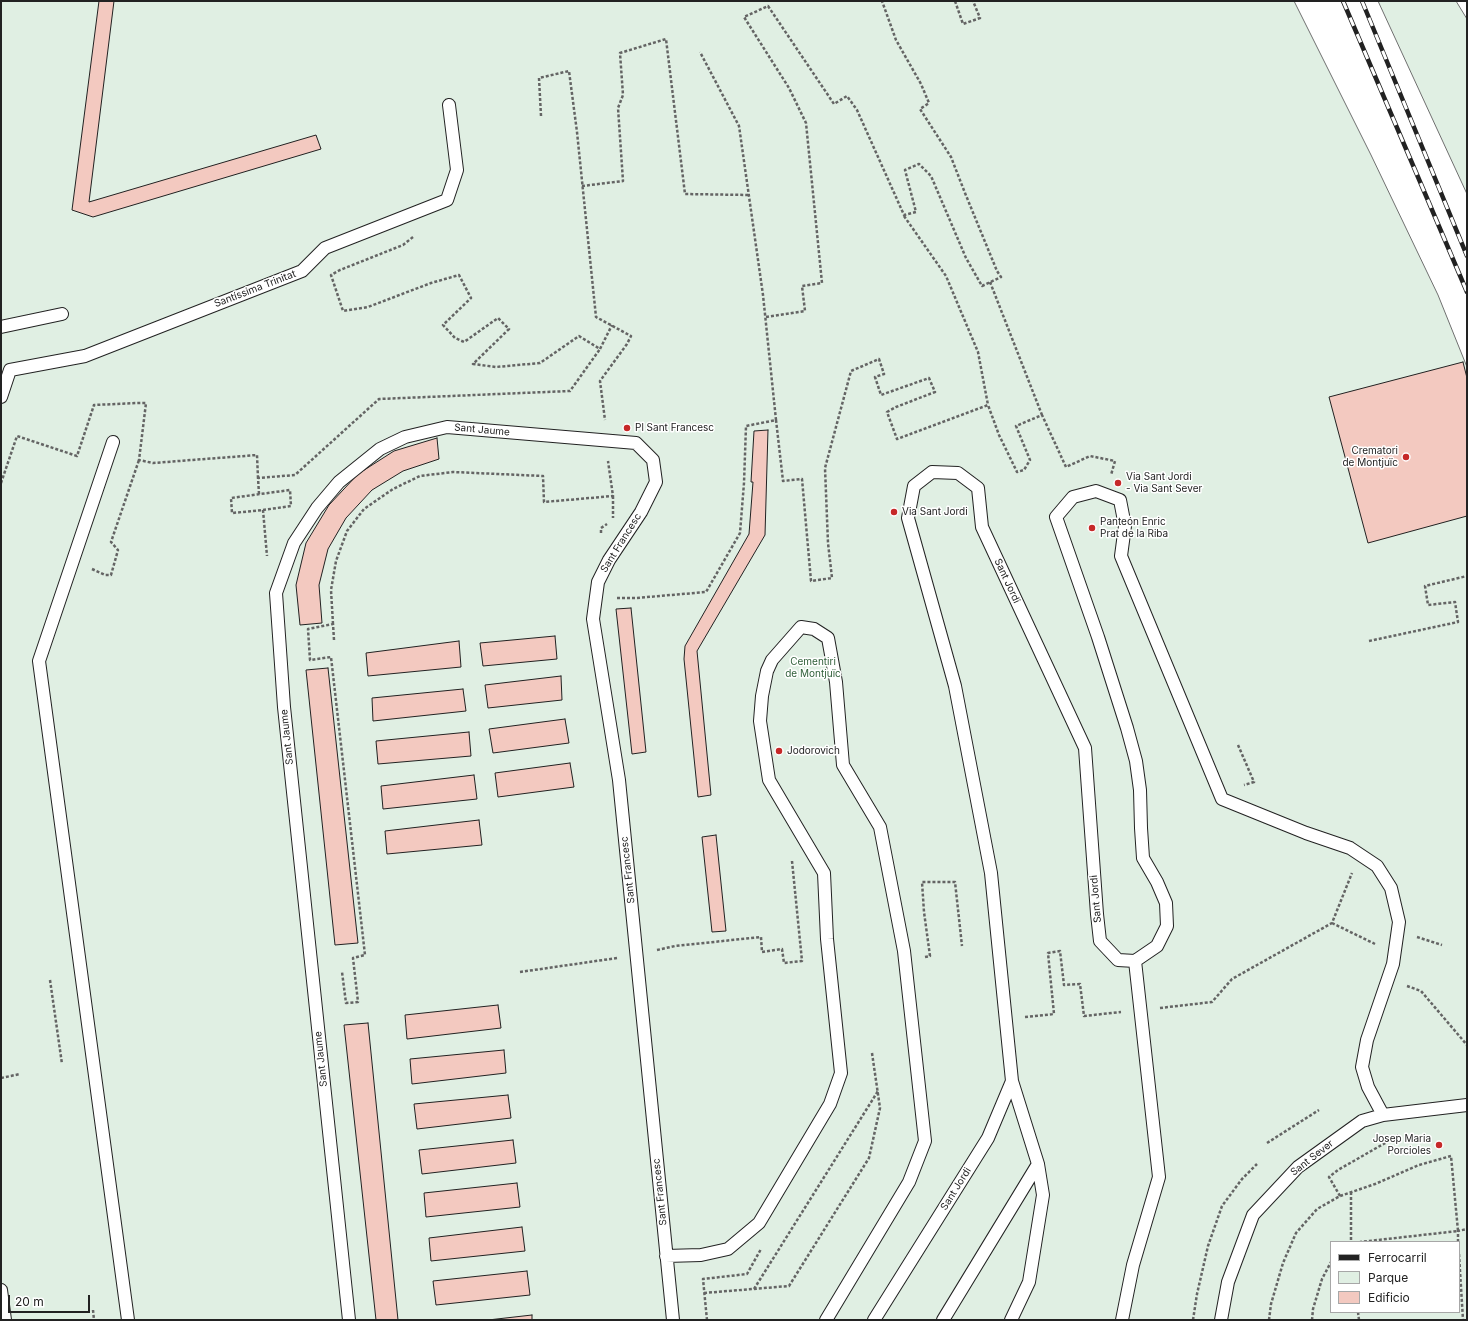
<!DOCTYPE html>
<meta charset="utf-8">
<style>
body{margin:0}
#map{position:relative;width:1468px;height:1321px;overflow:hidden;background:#fff;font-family:Inter,sans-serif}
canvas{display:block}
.frame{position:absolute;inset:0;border:2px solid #222;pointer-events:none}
.legend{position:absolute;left:1330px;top:1241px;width:130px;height:72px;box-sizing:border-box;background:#fff;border:1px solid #a7a7a7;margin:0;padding:5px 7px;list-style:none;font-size:12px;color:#222}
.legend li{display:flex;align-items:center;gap:8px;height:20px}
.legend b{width:20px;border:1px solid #a7a7a7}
.scale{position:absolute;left:8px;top:1295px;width:82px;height:18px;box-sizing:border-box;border:2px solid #222;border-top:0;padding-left:5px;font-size:12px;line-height:14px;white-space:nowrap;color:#222;-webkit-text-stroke:3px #fff;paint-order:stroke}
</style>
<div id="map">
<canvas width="1468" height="1321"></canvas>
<div class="frame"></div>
<ul class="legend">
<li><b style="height:5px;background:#222"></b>Ferrocarril</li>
<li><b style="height:11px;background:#e0efe3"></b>Parque</li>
<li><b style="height:11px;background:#f3c9c0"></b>Edificio</li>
</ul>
<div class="scale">20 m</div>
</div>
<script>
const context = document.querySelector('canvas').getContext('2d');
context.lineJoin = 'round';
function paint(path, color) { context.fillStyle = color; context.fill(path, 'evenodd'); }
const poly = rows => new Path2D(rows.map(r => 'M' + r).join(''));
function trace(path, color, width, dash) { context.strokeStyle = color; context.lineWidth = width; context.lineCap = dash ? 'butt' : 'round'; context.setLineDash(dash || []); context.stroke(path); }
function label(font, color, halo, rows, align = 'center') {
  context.font = font + ' Inter,sans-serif'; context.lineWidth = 3; context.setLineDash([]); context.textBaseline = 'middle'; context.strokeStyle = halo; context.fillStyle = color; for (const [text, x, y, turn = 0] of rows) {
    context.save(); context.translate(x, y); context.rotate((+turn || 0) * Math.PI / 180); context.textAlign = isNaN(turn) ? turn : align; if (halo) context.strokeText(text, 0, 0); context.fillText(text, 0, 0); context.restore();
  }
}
const green = poly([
 [1,1,1294,1,1371,155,1438,295,1467,367,1467,1320,1,1320,1,1],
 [1331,1242,1459,1242,1459,1312,1331,1312,1331,1242],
 [1378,1,1456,1,1467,19,1467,194,1378,1]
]);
const building = poly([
 [99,1,114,1,89,202,316,135,321,149,93,217,72,210,99,1],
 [1463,362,1467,378,1467,516,1368,543,1329,397,1463,362],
 [768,430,765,535,697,651,711,795,698,797,684,659,685,646,749,534,753,482,751,482,754,431,768,430],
 [437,438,439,459,403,471,372,490,346,518,328,549,319,585,322,623,300,625,296,585,306,543,329,505,358,474,394,451,437,438],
 [631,608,646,752,632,754,616,609,631,608],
 [555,636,557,659,483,666,480,643,555,636],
 [459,641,461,667,368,676,366,653,459,641],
 [328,668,358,943,335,945,306,670,328,668],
 [561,676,562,700,488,708,485,685,561,676],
 [463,689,466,711,373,721,372,698,463,689],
 [565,719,569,743,493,753,489,729,565,719],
 [469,732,471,756,378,764,376,741,469,732],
 [570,763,574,787,498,797,495,773,570,763],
 [474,775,477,799,383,809,381,786,474,775],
 [479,820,482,845,387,854,385,831,479,820],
 [716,835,726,931,712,932,702,837,716,835],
 [498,1005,501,1028,407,1039,405,1015,498,1005],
 [368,1023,398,1320,376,1320,344,1025,368,1023],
 [504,1050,506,1073,412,1084,410,1059,504,1050],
 [508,1095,511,1118,417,1129,414,1104,508,1095],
 [513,1140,516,1163,422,1174,419,1150,513,1140],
 [517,1183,520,1207,426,1217,424,1193,517,1183],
 [522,1227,525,1251,431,1261,429,1238,522,1227],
 [527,1271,530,1295,436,1305,433,1281,527,1271],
 [532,1315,532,1320,488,1320,532,1315]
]);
const path = poly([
 [955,1,963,24,980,18,973,1],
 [541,116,539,78,569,71,577,132,596,317,631,336,627,344,600,381,605,420],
 [582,186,623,181,618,108,623,95,620,53,666,39,685,194,749,195],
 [904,216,946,276,978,352,988,405],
 [413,237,403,245,340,270,331,275,343,311,368,307,431,283,459,275,471,298,443,325,455,338,464,342,498,318,509,329,473,364,496,367,540,363,579,336,600,349,612,325],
 [990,282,1042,415],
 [766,317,805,311,802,286,822,283,806,123,789,88,744,17,768,6,834,104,847,96,857,110,904,215,916,212,905,170,919,164,931,176,966,258,982,286,1001,277,997,271,965,193,951,157,920,109,929,103,921,84,896,40,882,1],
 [776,420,783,481,802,479,811,581,832,578,828,543,825,468,851,371,879,359,884,374,875,377,881,395,929,378,935,392,896,407,887,412,897,439,988,405,999,435,1017,472,1024,470,1030,460,1016,426,1042,415,1066,467,1090,456,1115,461,1111,475],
 [1,483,17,436,77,456,94,405,138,403,146,403,139,460,153,463,257,455,258,478],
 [259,494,258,478,295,475,379,399,570,391,600,349],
 [613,496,613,518],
 [263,510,291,506,290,490,231,498,232,513,263,510,267,556],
 [601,533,601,528,607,524],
 [92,569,105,575,111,575,118,550,111,542,139,460],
 [617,598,636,598,706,592,740,533,744,483,746,426,776,420,763,295,739,126,700,52],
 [333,624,331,590,336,561,347,531,364,509,393,489,420,476,453,472,543,476,544,502,613,496,608,461],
 [334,640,333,624,308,629,310,660,331,657,365,955,353,958,358,1002,346,1003,342,972],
 [1369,641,1458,622,1455,602,1428,605,1425,586,1467,576],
 [1238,745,1254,782,1244,785],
 [1332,923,1375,944],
 [1417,937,1442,945],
 [657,950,675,946,761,937,762,952,782,949,784,963,802,961,792,861],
 [925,957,930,956,924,912,922,882,955,882,962,946],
 [520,972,617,958],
 [50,980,62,1064],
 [1407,986,1421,991,1467,1045],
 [1160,1008,1212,1002,1232,979,1332,923,1352,873],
 [1025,1017,1054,1014,1048,953,1060,951,1064,985,1080,984,1084,1016,1121,1012],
 [1,1078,20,1074],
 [1267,1143,1319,1110],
 [1351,1192,1351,1242],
 [1340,1196,1329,1177,1338,1170,1399,1135],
 [1458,1242,1458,1231,1467,1229],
 [1459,1254,1463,1320],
 [754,1289,878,1091],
 [704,1293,789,1286,869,1158,880,1108,872,1053],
 [93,1310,94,1320],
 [1358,1312,1359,1320],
 [707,1320,703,1279,747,1274,761,1249],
 [1193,1320,1197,1294,1208,1246,1222,1206,1242,1179,1257,1164],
 [1269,1320,1271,1304,1283,1263,1296,1233,1317,1209,1340,1196,1375,1184,1419,1165,1451,1156,1458,1231,1360,1242],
 [1312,1320,1313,1309,1322,1279,1331,1262]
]);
const service = poly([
 [1,327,62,314],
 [1,397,10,370,85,356,302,271,325,248,447,200,457,170,449,105],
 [113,442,39,661,128,1320],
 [666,1256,701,1255,728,1249,759,1223,830,1104,841,1073,827,939,824,873,769,780,760,721,762,696,767,671,772,660,801,627,814,629,828,638,836,682,843,765,880,827,904,951,925,1141,909,1182,826,1320],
 [1,1290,5,1320],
 [349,1320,284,707,276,593,294,543,317,508,339,482,380,449,405,437,447,427,636,443,653,460,656,482,641,512,609,560,598,582,593,619,619,780,673,1320],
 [874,1320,988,1138,1012,1081,991,873,955,686,908,518,914,486,932,472,958,473,978,488,982,527,1085,748,1097,914,1100,941,1118,960,1135,961,1157,946,1167,926,1166,903,1157,882,1143,858,1141,828,1140,790,1136,761,1127,728,1098,637,1056,517,1073,497,1096,491,1120,500,1125,526,1121,556,1222,799,1306,833,1350,848,1377,866,1391,888,1399,922,1393,964,1367,1040,1362,1067,1368,1087,1383,1115],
 [943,1320,1038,1164],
 [1011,1320,1029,1282,1043,1195,1038,1164,1012,1081],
 [1122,1320,1133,1265,1159,1177,1135,961],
 [1221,1320,1228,1282,1253,1215,1298,1167,1362,1121,1383,1115,1467,1105]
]);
const rail = poly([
 [1343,1,1467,292],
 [1362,1,1467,256]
]);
const markers = [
 [627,428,4,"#c62828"],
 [1406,457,4,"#c62828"],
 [1118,483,4,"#c62828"],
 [894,512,4,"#c62828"],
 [1092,528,4,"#c62828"],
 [779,751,4,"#c62828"],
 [1439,1145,4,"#c62828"]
];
const streetNames = [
 ["Santíssima Trinitat",255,289,-21],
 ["Sant Jaume",482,430,5],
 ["Sant Francesc",621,543,-58],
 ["Sant Jordi",1007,581,65],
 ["Sant Jaume",287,737,-96],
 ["Sant Francesc",628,870,-96],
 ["Sant Jordi",1096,899,-95],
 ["Sant Jaume",321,1059,-96],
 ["Sant Sever",1312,1158,-38],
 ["Sant Jordi",956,1189,-58],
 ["Sant Francesc",660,1192,-96]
];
const poiNames = [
 ["Pl Sant Francesc",635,428],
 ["Crematori",1398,451,"right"],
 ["de Montjuïc",1398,463,"right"],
 ["Via Sant Jordi",1126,477],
 ["- Via Sant Sever",1126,489],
 ["Via Sant Jordi",902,512],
 ["Panteón Enric",1100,522],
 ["Prat de la Riba",1100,534],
 ["Jodorovich",787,751],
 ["Josep Maria",1431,1139,"right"],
 ["Porcioles",1431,1151,"right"]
];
const parkNames = [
 ["Cementiri",813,662],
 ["de Montjuïc",813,674]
];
paint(green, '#e0efe3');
trace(green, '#6f6f6f', 1);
paint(building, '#f3c9c0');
trace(building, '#222', 1);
trace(service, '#222', 14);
trace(path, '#646464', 2.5, [3, 2]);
trace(service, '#fff', 12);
trace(rail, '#222', 4.5);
trace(rail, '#fff', 3, [9]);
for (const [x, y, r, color] of markers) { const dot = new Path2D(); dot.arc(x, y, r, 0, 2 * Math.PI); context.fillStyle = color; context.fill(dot); trace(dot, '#fff', 1.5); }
label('10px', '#222', '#fff', streetNames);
label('10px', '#222', '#fff', poiNames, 'left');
label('10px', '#2f5e38', '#fff', parkNames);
</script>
